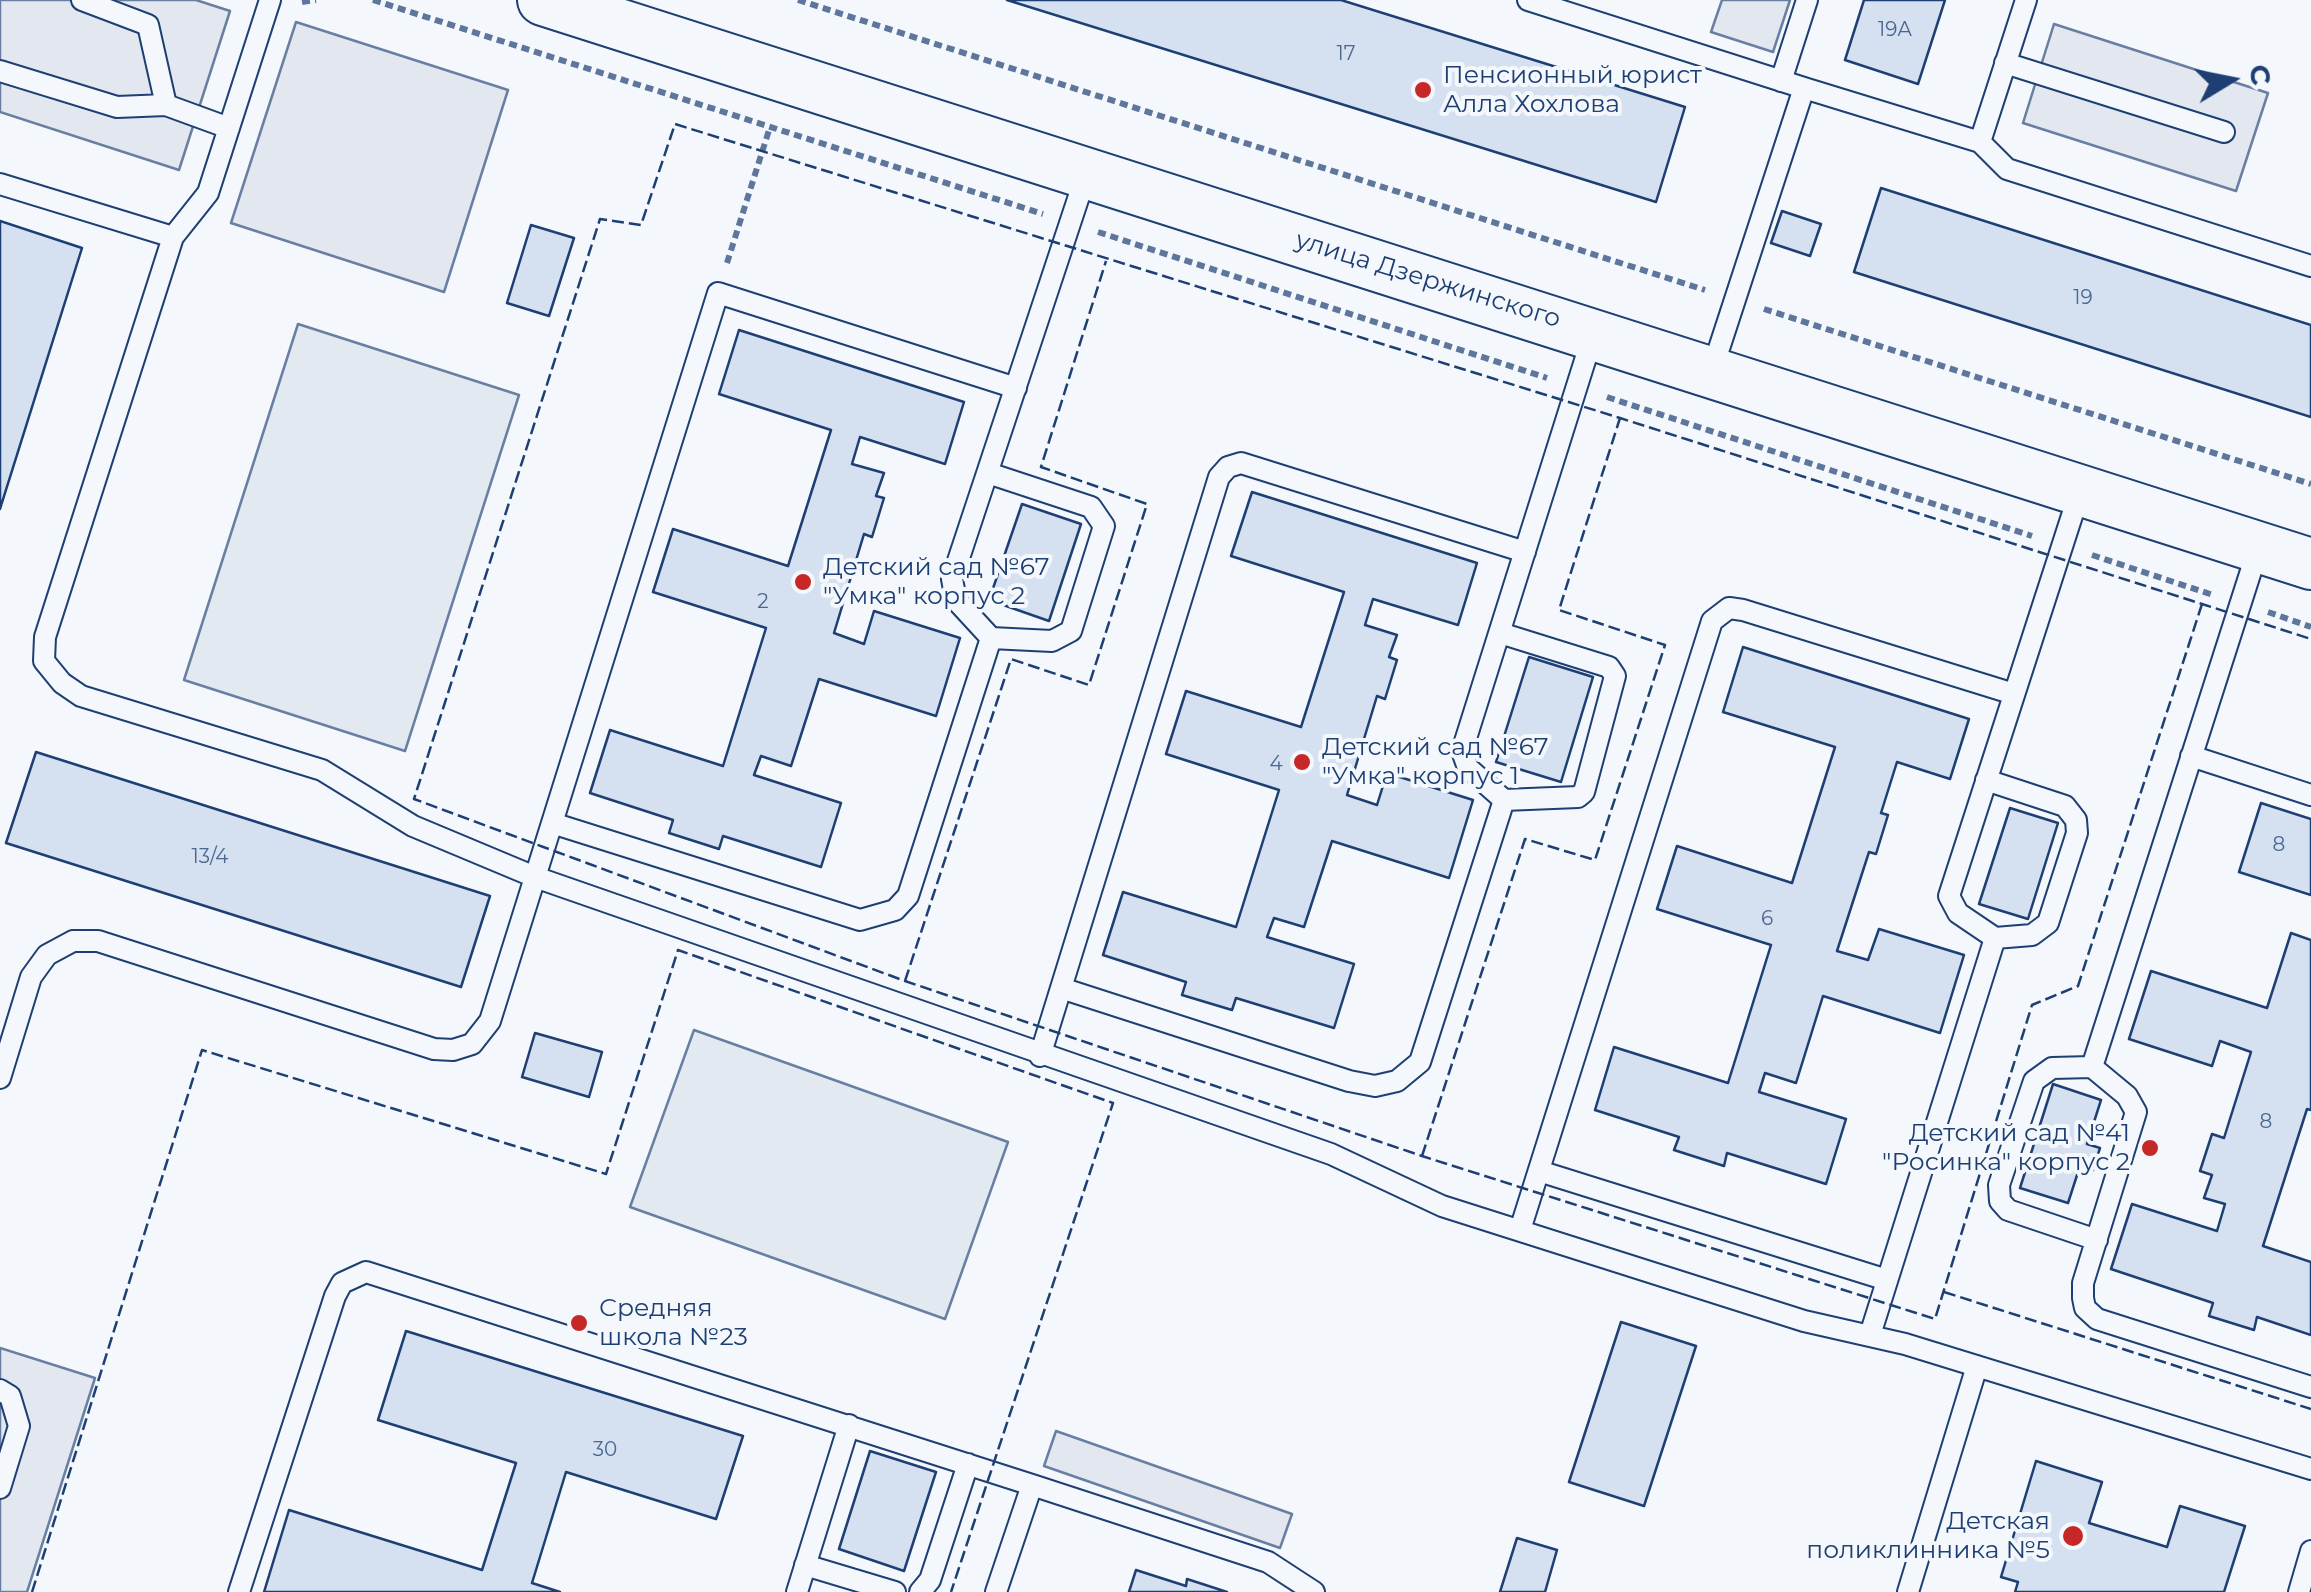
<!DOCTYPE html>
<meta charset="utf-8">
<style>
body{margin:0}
#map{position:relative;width:2311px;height:1592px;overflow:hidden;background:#f4f7fb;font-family:Montserrat,sans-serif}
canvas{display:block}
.north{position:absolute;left:2181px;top:30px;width:100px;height:100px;-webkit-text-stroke:8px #f4f7fb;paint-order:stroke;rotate:80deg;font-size:28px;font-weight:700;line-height:40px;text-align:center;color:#1d3f73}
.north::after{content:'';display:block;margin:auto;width:35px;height:45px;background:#1d3f73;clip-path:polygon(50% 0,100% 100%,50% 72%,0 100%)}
</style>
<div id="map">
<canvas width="2311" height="1592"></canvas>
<div class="north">С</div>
</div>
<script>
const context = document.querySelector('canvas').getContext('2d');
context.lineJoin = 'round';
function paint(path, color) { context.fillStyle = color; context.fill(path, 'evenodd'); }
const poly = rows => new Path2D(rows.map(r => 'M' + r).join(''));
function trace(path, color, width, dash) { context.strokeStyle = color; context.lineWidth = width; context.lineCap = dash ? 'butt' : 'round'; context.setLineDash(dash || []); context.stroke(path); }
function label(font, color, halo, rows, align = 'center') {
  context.font = font + ' Montserrat,sans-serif'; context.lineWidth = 8; context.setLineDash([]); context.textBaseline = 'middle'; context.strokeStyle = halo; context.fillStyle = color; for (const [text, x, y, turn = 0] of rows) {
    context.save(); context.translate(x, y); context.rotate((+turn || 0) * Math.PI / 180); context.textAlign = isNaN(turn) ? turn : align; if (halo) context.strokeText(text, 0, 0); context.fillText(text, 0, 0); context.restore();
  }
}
const green = poly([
 [298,324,519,395,405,751,184,680,298,324],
 [694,1030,1008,1142,945,1319,630,1207,694,1030]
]);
const parking = poly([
 [0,0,196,0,230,11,179,170,0,112,0,0],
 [1722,0,1790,0,1773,52,1711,32,1722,0],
 [296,22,508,90,444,292,231,223,296,22],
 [2054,24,2268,93,2236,191,2023,123,2054,24],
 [0,1348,95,1378,27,1592,0,1592,0,1348],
 [1056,1431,1292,1514,1280,1548,1044,1466,1056,1431]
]);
const building = poly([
 [1007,0,1341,0,1685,107,1656,202,1007,0],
 [1864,0,1945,0,1918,84,1845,60,1864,0],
 [1881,188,2311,325,2311,417,1854,272,1881,188],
 [1782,211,1821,224,1810,256,1771,243,1782,211],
 [0,221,82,248,0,509,0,221],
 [531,225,574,238,549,316,507,303,531,225],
 [739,330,964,402,945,464,860,437,852,464,884,473,876,496,884,498,872,537,864,534,834,633,864,644,874,611,960,638,936,716,819,679,791,766,761,756,754,775,841,803,821,867,723,836,719,849,669,833,673,820,590,793,610,730,723,766,766,628,653,592,673,529,788,566,831,430,719,394,739,330],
 [1252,492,1477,563,1458,625,1373,599,1365,625,1397,635,1389,657,1397,660,1385,699,1377,696,1347,795,1377,805,1387,773,1473,800,1449,878,1332,841,1304,927,1274,918,1267,937,1354,964,1334,1028,1236,998,1232,1010,1182,995,1186,982,1103,955,1123,892,1236,927,1279,790,1166,754,1186,691,1301,727,1344,592,1231,556,1252,492],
 [1022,504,1081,524,1049,621,989,600,1022,504],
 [1743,647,1969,719,1950,779,1897,762,1881,813,1888,815,1876,854,1869,852,1837,951,1868,960,1879,929,1964,955,1940,1033,1823,996,1796,1083,1765,1073,1759,1092,1846,1119,1826,1184,1727,1153,1724,1166,1674,1150,1679,1137,1595,1110,1614,1047,1728,1083,1771,945,1657,909,1677,846,1792,883,1835,747,1723,712,1743,647],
 [1529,657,1593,677,1561,782,1496,762,1529,657],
 [36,752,490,896,461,987,6,843,36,752],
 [2261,803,2311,819,2311,895,2239,872,2261,803],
 [2010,808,2058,823,2028,919,1979,904,2010,808],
 [2291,933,2311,940,2311,1110,2307,1109,2263,1246,2311,1262,2311,1335,2257,1317,2254,1330,2209,1316,2213,1303,2111,1269,2132,1204,2217,1231,2225,1204,2204,1198,2212,1175,2200,1171,2212,1134,2224,1138,2251,1052,2220,1041,2212,1066,2129,1039,2151,971,2267,1008,2291,933],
 [535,1033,602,1052,589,1097,522,1077,535,1033],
 [2053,1084,2101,1100,2087,1144,2100,1148,2093,1170,2080,1166,2068,1203,2020,1188,2053,1084],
 [1621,1322,1696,1346,1644,1506,1569,1482,1621,1322],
 [406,1331,743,1436,716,1519,566,1472,532,1583,560,1592,264,1592,289,1510,482,1570,516,1463,378,1420,406,1331],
 [870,1451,936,1472,904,1571,839,1549,870,1451],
 [2036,1461,2102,1482,2089,1523,2167,1547,2180,1506,2245,1526,2224,1592,2015,1592,2018,1582,2001,1577,2036,1461],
 [1517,1538,1557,1550,1545,1592,1500,1592,1517,1538],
 [1136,1570,1186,1586,1187,1579,1227,1592,1129,1592,1136,1570]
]);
const path = poly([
 [373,0,1043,214],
 [798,0,1705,290],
 [302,2,316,0],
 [1098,232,1547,378],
 [727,263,770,127],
 [1764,309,2311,484],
 [1607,397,2032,536],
 [2092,555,2213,595],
 [2268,612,2311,627]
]);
const service = poly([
 [82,0,148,25,166,105],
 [1528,0,1804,88,1712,370],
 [2005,63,2224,132],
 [0,71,117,107,166,105,229,128],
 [1781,81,1807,0],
 [1804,88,1980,142,2007,169,2311,266],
 [1980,142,2026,0],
 [0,184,173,237,208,193,270,0],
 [173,237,45,637,44,661,62,683,81,696,322,770,413,826,535,877,1331,1154,1442,1206,1804,1321,1905,1344,2311,1469],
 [988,473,1091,507,1104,526,1071,631,1052,641,991,638],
 [2258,549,2092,1067,2127,1096,2136,1112,2083,1283,2083,1298,2085,1308,2097,1319,2311,1387],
 [1500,633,1609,667,1615,676,1584,792,1578,797,1504,800,1468,768,1462,751,1593,335],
 [2191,756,2311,795],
 [1986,780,2065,806,2076,820,2077,833,2048,923,2032,935,1995,938,1958,913,1949,896,2080,491],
 [552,823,860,920,895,910,908,896,991,638,956,600,952,579,1086,175],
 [1061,988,1349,1081,1375,1086,1397,1081,1420,1062,1504,800],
 [1040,1056,1219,477,1228,467,1241,463,1525,552],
 [2092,1067,2052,1068,2034,1081,1999,1185,2000,1201,2008,1210,2097,1240],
 [0,1078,31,977,47,955,73,941,98,941,434,1049,453,1050,472,1044,490,1021,718,293,1016,388],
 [1539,1171,1887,1280],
 [1520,1230,1712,621,1729,608,1743,610,2014,694],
 [1870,1335,1995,938],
 [0,1390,10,1396,19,1426,0,1488],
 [805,1565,895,1592],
 [239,1592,335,1296,342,1283,366,1272,1032,1485],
 [797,1592,849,1425],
 [920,1592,930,1580,968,1464],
 [996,1592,1032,1485,1268,1562,1314,1592],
 [1908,1592,1977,1366],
 [2299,1592,2311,1551]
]);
const tertiary = poly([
 [543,0,2311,564]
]);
const fence = poly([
 [2202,604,2078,986,2032,1005,1935,1319,1422,1156,905,981,414,799,600,219,641,225,675,124,1620,418,2202,604,2311,639],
 [905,981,1011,659,1089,685,1147,504,1041,467,1106,261],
 [1422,1156,1525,839,1595,860,1665,645,1559,610,1620,418],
 [1944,1292,2311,1409],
 [32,1592,202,1050,606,1174,678,950,1113,1103,951,1592]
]);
const markers = [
 [1423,90,10,"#c62828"],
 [803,582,10,"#c62828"],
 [1302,762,10,"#c62828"],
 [2150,1148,10,"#c62828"],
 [579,1323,10,"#c62828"],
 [2073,1536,12,"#c62828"]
];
const numberNames = [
 ["19А",1895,30],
 ["17",1346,54],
 ["19",2083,298],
 ["2",763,602],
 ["4",1276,764],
 ["8",2279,845],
 ["13/4",210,857],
 ["6",1767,919],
 ["8",2266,1122],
 ["30",605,1450]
];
const poiNames = [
 ["Пенсионный юрист",1443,76],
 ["Алла Хохлова",1443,105],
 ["Детский сад №67",823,568],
 ["\"Умка\" корпус 2",823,597],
 ["Детский сад №67",1322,748],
 ["\"Умка\" корпус 1",1322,777],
 ["Детский сад №41",2130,1134,"right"],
 ["\"Росинка\" корпус 2",2130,1163,"right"],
 ["Средняя",599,1309],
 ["школа №23",599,1338],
 ["Детская",2050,1522,"right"],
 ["поликлинника №5",2050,1551,"right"]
];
const streetNames = [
 ["улица Дзержинского",1428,280,17]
];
paint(green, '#e3e9f0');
trace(green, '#687fa3', 2.5);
paint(parking, '#e3e8f0');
trace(parking, '#687fa3', 2.5);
paint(building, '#d5e0f0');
trace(building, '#1d3f73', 2.5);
trace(service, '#1d3f73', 24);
trace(tertiary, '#1d3f73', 54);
trace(path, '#5e769c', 6, [8, 5]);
trace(service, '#f4f7fb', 20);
trace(tertiary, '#f4f7fb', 50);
trace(fence, '#1d3f73', 2.5, [12, 5]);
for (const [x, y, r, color] of markers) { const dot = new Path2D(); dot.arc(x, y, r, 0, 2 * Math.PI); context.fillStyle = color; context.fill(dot); trace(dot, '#f4f7fb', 4); }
label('20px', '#4b6792', null, numberNames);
label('25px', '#1d3f73', '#f4f7fb', poiNames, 'left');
label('25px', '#1d3f73', '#f4f7fb', streetNames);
</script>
